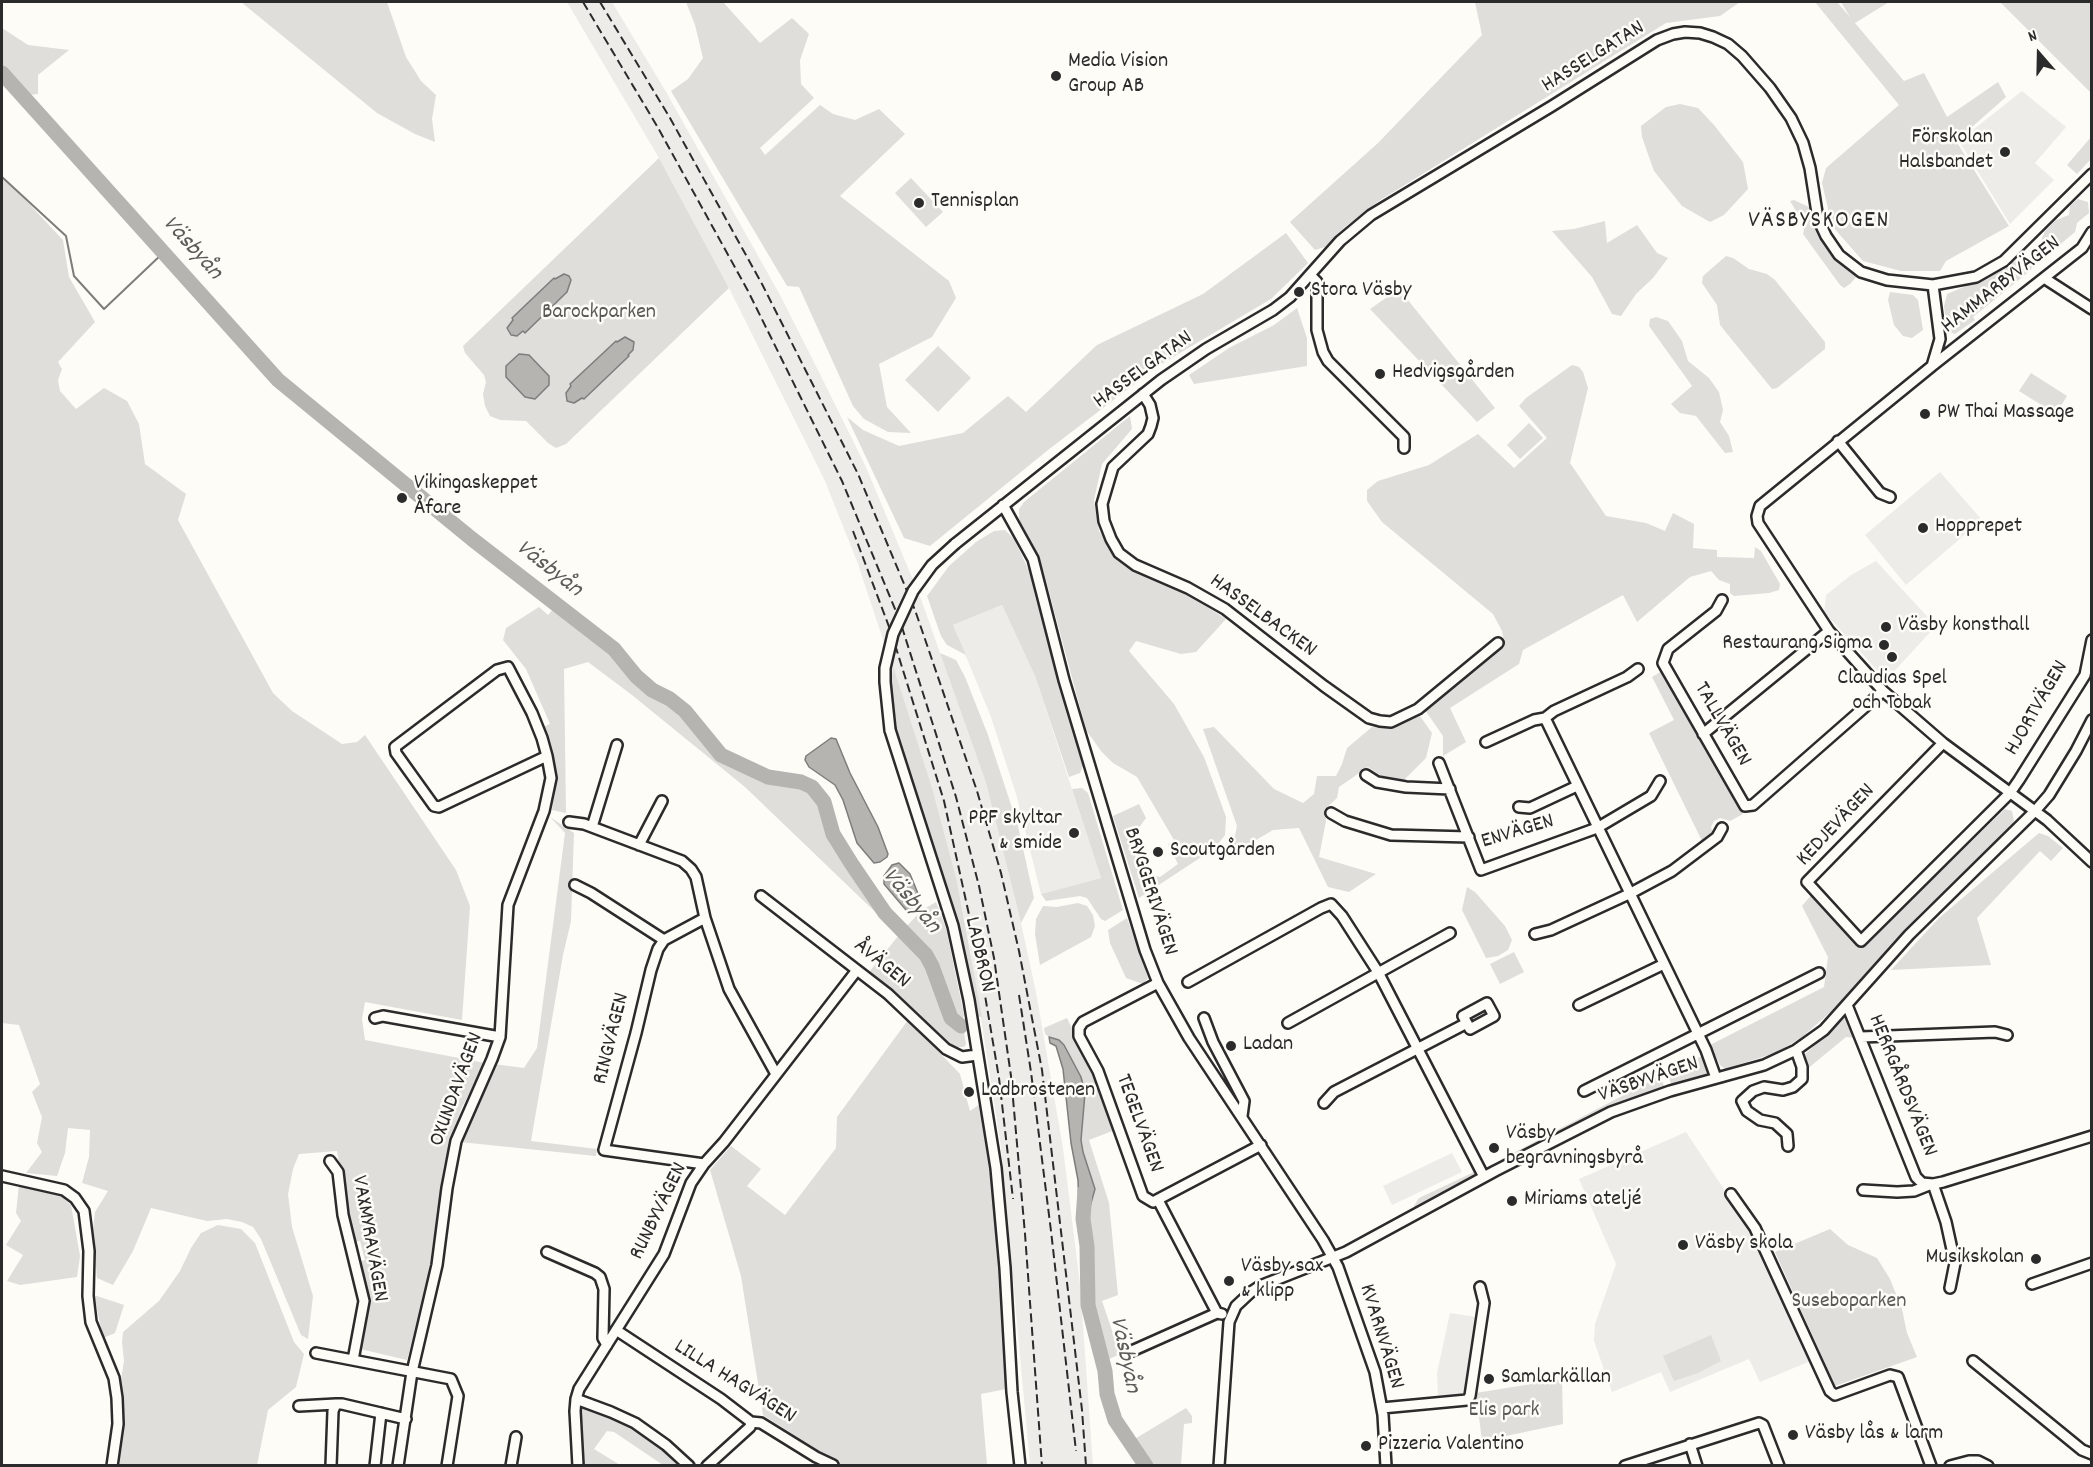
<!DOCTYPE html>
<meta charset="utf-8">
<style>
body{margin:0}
#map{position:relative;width:2093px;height:1467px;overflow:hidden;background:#fdfcf7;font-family:Dekko,sans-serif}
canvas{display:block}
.frame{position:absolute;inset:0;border:3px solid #2b2b2b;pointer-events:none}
.north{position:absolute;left:2009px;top:24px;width:60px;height:60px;-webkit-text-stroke:4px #fdfcf7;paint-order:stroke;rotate:340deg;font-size:16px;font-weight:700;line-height:24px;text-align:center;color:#2b2b2b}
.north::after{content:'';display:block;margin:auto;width:21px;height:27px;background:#2b2b2b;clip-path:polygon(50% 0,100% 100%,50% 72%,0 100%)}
</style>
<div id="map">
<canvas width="2093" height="1467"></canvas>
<div class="frame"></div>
<div class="north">N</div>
</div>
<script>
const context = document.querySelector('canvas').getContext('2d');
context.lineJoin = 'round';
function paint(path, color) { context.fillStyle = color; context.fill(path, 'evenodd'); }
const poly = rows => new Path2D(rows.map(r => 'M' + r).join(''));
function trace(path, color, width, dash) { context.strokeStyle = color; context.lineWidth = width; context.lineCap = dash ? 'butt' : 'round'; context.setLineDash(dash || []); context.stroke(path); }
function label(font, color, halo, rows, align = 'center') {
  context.font = font + ' Dekko,sans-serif'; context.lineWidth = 5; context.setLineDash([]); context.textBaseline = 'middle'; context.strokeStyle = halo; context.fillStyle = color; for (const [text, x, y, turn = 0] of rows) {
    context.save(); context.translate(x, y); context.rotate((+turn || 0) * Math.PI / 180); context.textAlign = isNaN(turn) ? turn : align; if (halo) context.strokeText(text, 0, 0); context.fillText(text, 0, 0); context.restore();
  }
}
const built = poly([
 [567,2,612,2,665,90,780,295,816,366,866,467,921,599,986,783,1021,923,1036,992,1063,1148,1080,1284,1093,1465,1030,1465,1001,1147,970,948,957,881,933,791,858,564,825,481,729,288,659,158],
 [2022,91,2066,127,2035,163,2054,180,2010,224,1959,141],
 [1940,472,1982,520,1906,585,1865,535],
 [1876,561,1936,626,1886,680,1824,612,1826,595,1851,575],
 [1002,605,1035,676,1101,878,1041,894,1016,794,991,717,953,625],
 [1686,1132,1749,1227,1813,1360,1760,1382,1749,1359,1670,1392,1661,1372,1612,1392,1594,1341,1595,1324,1616,1264,1579,1179],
 [1452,1153,1462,1172,1392,1205,1383,1186],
 [1450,1313,1476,1317,1464,1397,1438,1395,1437,1373]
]);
const green = poly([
 [241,2,387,2,406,57,421,81,436,95,432,119,435,142,415,134,377,113],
 [686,2,723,2,760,43,792,18,809,34,800,60,801,84,814,98,760,148,765,155,820,105,833,114,855,120,879,109,905,134,840,196,949,281,956,298,932,337,879,364,887,407,911,433,888,432,864,419,853,406,799,287,787,286,671,91,688,79,703,58,695,25],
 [1475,2,1740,2,1720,16,1666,23,1379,201,1346,226,1325,247,1315,250,1290,222,1378,143,1482,35],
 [1815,2,1837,2,1850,17,1841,2,1889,2,1855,23,1904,81,1924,73,1947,117,1998,82,2006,97,1956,141,2009,226,1946,261,1940,271,1901,271,1863,261,1832,226,1822,183,1826,168,1899,105],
 [2000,2,2091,2,2091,93],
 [2,28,28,45,69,50,38,75,38,94,29,95,2,65],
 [1680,104,1698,108,1714,125,1743,162,1748,189,1724,215,1710,222,1682,206,1654,171,1642,137,1641,126,1666,107],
 [2091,137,2091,159,2077,174,2067,165],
 [659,158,729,288,566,444,556,448,548,443,526,421,500,420,490,416,485,406,483,394,486,382,484,375,465,353,463,346],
 [2,178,18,192,63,240,69,277,95,322,58,362,62,369,58,380,60,391,76,409,104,388,127,401,139,424,145,464,186,494,178,520,273,693,292,711,342,744,357,742,365,735,456,870,470,906,462,1020,365,1002,362,1019,365,1040,485,1063,461,1109,444,1165,427,1284,407,1360,360,1349,367,1301,358,1262,365,1260,360,1241,353,1242,347,1214,337,1151,299,1154,293,1169,288,1194,292,1227,313,1296,308,1339,301,1335,261,1239,253,1227,242,1222,227,1219,207,1221,151,1208,133,1251,113,1285,97,1278,93,1229,95,1212,108,1191,82,1183,89,1157,90,1130,68,1128,65,1153,57,1176,26,1173,42,1152,37,1143,42,1117,32,1092,40,1084,19,1025,2,1023],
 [911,178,943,212,926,227,895,193],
 [2078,199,2088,202,2089,213,2077,223,2075,232,2050,253,2041,255,2038,248,2045,231,2056,220,2069,215,2070,206],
 [1794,200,1809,207,1812,220,1822,239,1835,257,1857,276,1850,284,1844,288,1840,285,1803,234,1805,226,1790,201],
 [1605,221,1607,243,1637,225,1657,253,1668,258,1653,278,1636,294,1621,316,1612,314,1592,277,1552,231,1574,229],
 [1286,233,1308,263,1271,299,1158,366,1048,450,930,546,904,538,847,417,863,430,899,446,963,433,1008,396,1026,412,1097,345,1203,294],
 [1726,256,1733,258,1749,269,1767,274,1775,280,1825,342,1825,349,1777,388,1772,389,1720,325,1717,305,1702,283,1703,276],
 [2024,258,2032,266,2031,270,1973,317,1975,320,1955,334,1947,331,1944,306,1947,294,1983,279,2007,264],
 [1399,289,1495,408,1477,422,1370,309],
 [1890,292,1913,295,1918,300,1923,330,1912,338,1903,336,1894,325,1888,300],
 [1297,308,1307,338,1307,366,1194,384,1189,375,1229,348,1274,325],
 [1656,317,1668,321,1682,341,1688,361,1709,378,1719,392,1723,410,1720,422,1729,436,1733,452,1725,453,1696,416,1680,413,1671,404,1692,386,1649,326,1650,319],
 [938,346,971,378,938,412,905,380],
 [1572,365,1579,367,1583,372,1588,388,1570,463,1606,516,1646,523,1665,531,1673,513,1694,524,1693,548,1717,550,1717,557,1754,558,1755,547,1761,551,1780,584,1779,590,1769,593,1734,596,1730,593,1730,584,1719,580,1711,571,1690,577,1637,622,1623,595,1523,650,1519,664,1450,708,1466,742,1443,756,1443,736,1425,710,1505,646,1502,631,1493,614,1382,522,1367,501,1367,490,1378,481,1429,465,1478,434,1514,468,1547,438,1519,406,1526,398],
 [2031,373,2067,396,2056,414,2019,391],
 [1130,416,1132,429,1102,464,1094,500,1099,531,1120,561,1190,596,1226,619,1196,652,1181,654,1136,641,1129,651,1174,704,1204,757,1226,817,1225,835,1215,848,1139,898,1113,816,1139,804,1146,818,1129,841,1142,872,1160,877,1178,864,1168,844,1174,840,1137,777,1113,763,1101,751,1086,730,1044,573,1036,553,1020,526,1019,517,1019,509,1024,502],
 [1529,423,1543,438,1520,459,1507,445],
 [1005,530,1014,539,1031,575,1035,596,1083,766,1080,773,1069,777,1035,676,1002,605,953,625,966,655,947,645,941,636,927,596,949,566,976,542,994,531],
 [539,607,548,615,554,608,589,633,611,653,632,678,648,691,681,713,720,759,747,774,774,782,801,785,812,793,821,806,829,836,875,905,896,929,895,931,745,787,632,695,588,662,564,669,566,813,552,810,556,782,549,746,543,727,550,724,526,669,503,640,506,628],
 [940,653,956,660,965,677,988,735,1018,826,1034,898,1021,923,986,783],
 [893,666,933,791,957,881,982,1017,976,1016,952,901,924,823,895,730,890,700],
 [1662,671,1743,814,1730,821,1720,818,1714,821,1711,827,1713,833,1702,841,1649,733,1674,720,1652,677],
 [1420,716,1432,733,1426,758,1403,781,1383,777,1368,767,1339,787,1337,798,1324,810,1326,821,1319,857,1376,874,1349,892,1328,887,1299,828,1273,830,1231,855,1237,826,1203,729,1214,727,1274,789,1303,803,1314,794,1317,776,1336,776,1342,764,1347,748,1372,727,1388,728],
 [1082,788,1088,793,1123,910,1105,921,1101,919,1087,898,1080,896,1046,901,1041,894,1101,878,1072,789],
 [2005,809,2012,811,2014,821,2011,827,1923,911,1834,1009,1801,1038,1775,1053,1725,1069,1720,1065,1710,1045,1824,987,1828,957,1802,906,1813,893,1867,943],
 [550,817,574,833,571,921,563,955,531,1141,597,1149,596,1156,460,1142,471,1122,494,1064,524,1068,537,1048,565,833],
 [2039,833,2048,836,2063,848,2051,861,2040,851,1977,918,1991,965,1891,970,1939,918],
 [1467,887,1475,892,1505,926,1512,940,1508,950,1498,956,1486,958,1462,910],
 [936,902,946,928,964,1015,962,1020,957,1020,947,997,936,965,924,946,905,928,922,910],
 [1078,903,1087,906,1093,915,1095,926,1091,937,1040,965,1035,934,1036,919,1043,906,1057,907],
 [1127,918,1148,978,1143,984,1126,978,1110,943,1108,930],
 [899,935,919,953,928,966,948,1020,955,1029,964,1032,966,1044,964,1047,956,1047,953,1045,950,1046,891,990,869,972],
 [1514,952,1524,972,1500,984,1490,964],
 [1847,1016,1856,1038,1846,1037,1806,1070,1805,1054],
 [1067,1018,1093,1073,1115,1130,1089,1140,1109,1203,1118,1295,1102,1301,1120,1354,1107,1360,1102,1337,1092,1304,1091,1245,1086,1219,1095,1189,1083,1152,1081,1140,1085,1093,1059,1040,1049,1037,1045,1034,1044,1028],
 [908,1020,960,1074,970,1111,980,1104,993,1197,1006,1389,981,1394,987,1465,837,1465,833,1460,763,1415,741,1276,710,1170,731,1146,761,1169,747,1186,785,1215,836,1148,837,1117],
 [1704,1055,1711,1070,1706,1076,1675,1085,1671,1083,1668,1076,1671,1071],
 [1660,1076,1665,1088,1633,1098,1501,1162,1500,1160],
 [1474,1172,1474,1177,1416,1210,1414,1206,1419,1198],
 [19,1184,51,1191,61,1196,71,1205,80,1256,77,1277,20,1285,7,1281,23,1255,6,1245,21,1221,16,1213],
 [218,1225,241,1229,255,1243,294,1342,304,1354,296,1387,268,1410,257,1465,117,1466,124,1411,121,1380,124,1361,122,1342,123,1332,159,1301,180,1271,191,1248,201,1233],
 [1830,1229,1848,1245,1877,1258,1890,1279,1902,1309,1907,1333,1917,1357,1835,1386,1775,1252],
 [94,1295,124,1305,115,1333,103,1338],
 [1711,1335,1721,1361,1698,1373,1674,1381,1663,1356],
 [1562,1379,1563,1424,1482,1441,1476,1393],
 [582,1406,609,1416,632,1426,665,1447,683,1464,663,1465,614,1432,607,1431,594,1449,620,1465,584,1465,581,1428],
 [1186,1408,1192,1416,1192,1423,1184,1424,1181,1465,1152,1465,1133,1440]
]);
const water = poly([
 [564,274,569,276,571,280,567,292,525,333,523,331,517,336,511,335,507,328,513,320,512,318,554,278,555,279,564,274],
 [625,337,634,342,633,350,628,355,629,356,584,399,582,398,574,403,567,401,566,393,571,386,570,384,616,341,617,342,625,337],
 [519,354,529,355,549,376,549,385,535,399,525,397,506,377,506,366,519,354],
 [831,738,836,739,850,773,878,827,888,854,887,857,880,862,874,863,857,843,843,800,835,785,809,767,805,760,806,756,831,738],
 [899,863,910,874,919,896,917,905,910,910,906,910,884,884,884,876,892,865,899,863],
 [1049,1037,1059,1040,1064,1045,1081,1077,1085,1093,1081,1140,1083,1152,1095,1189,1089,1210,1079,1207,1078,1180,1071,1143,1063,1069,1056,1046,1050,1043,1049,1037]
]);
const stream = poly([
 [2,177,66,236,74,276,104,309,163,253]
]);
const river = poly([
 [2,73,278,380,472,539,614,649,636,676,652,690,670,699,685,711,721,755,768,777,801,782,812,787,824,802,833,834,851,863,885,913,926,955,932,966,951,1018,961,1026],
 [1085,1191,1083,1219,1087,1246,1088,1305,1105,1371,1107,1394,1115,1420,1146,1466]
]);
const minor = poly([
 [1310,275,1317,282,1317,330,1323,352,1328,361,1404,437,1404,448],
 [2044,278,2092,309],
 [1933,285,1940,339,1932,366,1760,506,1757,516,1758,523,1829,631,1883,691,1943,743,2047,820,2092,862],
 [1932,366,2082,248,2092,232],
 [1143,394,1150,405,1153,418,1151,426,1148,434,1113,467,1102,504,1104,521,1111,539,1119,553,1135,565,1188,588,1225,609,1324,686,1369,718,1380,721,1391,722,1418,709,1498,643],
 [1838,441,1880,493,1890,497],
 [1003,505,1033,559,1064,680,1145,950,1158,983,1189,1038,1323,1240,1338,1267,1375,1372,1383,1415,1386,1466],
 [955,544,1161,380,1206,349,1273,310,1290,297,1340,241,1371,215,1552,106,1657,40,1673,34,1685,32,1700,33,1713,37,1728,44,1742,56,1770,88,1791,118,1803,143,1810,168,1818,219,1826,236,1839,255,1861,272,1887,280,1933,285,1976,277,2004,261,2092,174],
 [1722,600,1716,611,1668,649,1663,663,1745,806,1753,805,1883,691],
 [1638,669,1627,677,1554,711,1545,718,1706,1050,1716,1078],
 [890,730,953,926,969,1000,996,1168,1005,1268,1012,1392,1020,1466],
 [1703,734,1829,631],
 [1486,742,1534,720,1545,718],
 [1943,743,1807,882,1861,941,2010,793,2019,780,2085,675,2092,640],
 [1439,763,1481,870,1597,828,1651,796,1660,781],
 [1366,775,1377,782,1406,787,1450,789],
 [1519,807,1530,808,1577,786],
 [1331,813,1345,821,1391,835,1469,837],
 [569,822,584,824,682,861,691,869,696,877,705,918],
 [592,827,617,745],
 [639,845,662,801],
 [575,885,591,893,664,940],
 [761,896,888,994,946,1049,962,1057,977,1055],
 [1535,934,1551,930,1629,894,1672,871,1717,837,1722,828],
 [1188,982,1321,908,1331,904,1342,916,1378,972,1484,1177],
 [1158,983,1083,1022,1079,1028,1079,1036,1098,1071,1143,1196,1153,1202,1261,1145],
 [1487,1003,1494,1016,1470,1029,1463,1016,1487,1003],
 [1579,1005,1664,964],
 [1847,1005,1916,1177,1922,1183,1933,1184,1943,1182,2092,1136],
 [375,1018,383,1016,500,1037],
 [1204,1018,1213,1042,1244,1101,1242,1116],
 [1288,1023,1450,933],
 [1861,1037,1995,1032,2007,1035],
 [1584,1091,1819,973],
 [1324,1103,1334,1092,1467,1023],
 [1788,1146,1787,1134,1775,1123,1760,1120,1747,1111,1742,1101,1753,1091,1764,1087,1783,1090,1793,1087,1802,1079,1802,1067,1796,1050],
 [330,1161,338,1172,343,1215,364,1301,353,1360],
 [704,1164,604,1150,636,1033,651,970,658,949,664,940,705,918,729,989,776,1074],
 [2,1176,64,1190,75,1198,84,1211,89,1251,88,1296,91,1322,114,1378,117,1398,118,1424,112,1466],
 [1933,1184,1946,1222,1953,1254,1955,1263,1950,1288],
 [1863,1190,1897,1192,1914,1191,1929,1185],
 [1731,1194,1755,1228,1830,1391,1835,1395,1890,1375,1898,1377,1931,1466],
 [1158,1200,1217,1313],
 [547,1252,595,1273,600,1277,604,1289,603,1338,607,1345],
 [2032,1284,2092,1263],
 [616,1330,721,1399,751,1422,761,1423,816,1457,833,1465],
 [316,1353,451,1379,458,1396,447,1466],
 [1125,1354,1217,1313,1222,1314],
 [1973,1361,2082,1450,2092,1454],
 [576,1399,611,1412,635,1423,666,1445,689,1466],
 [299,1406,336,1404],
 [1382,1408,1467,1400,1470,1396,1484,1303,1480,1287],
 [1690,1444,1697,1466],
 [331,1466,333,1411,336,1404,342,1404,406,1419],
 [375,1466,381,1413],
 [398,1466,412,1372,437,1265,447,1188,456,1141,492,1059,500,1037,508,905,544,811,551,778,547,756,542,738,532,713,508,667,497,670,395,747,396,753,406,767,434,806,439,807,547,756],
 [511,1466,516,1437],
 [578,1466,575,1411,576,1399,579,1389,664,1254,691,1183,704,1164,724,1142,857,970],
 [707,1466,750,1427,751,1422],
 [1219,1466,1229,1322,1236,1306,1251,1292,1260,1286,1346,1252,1495,1171,1611,1112,1670,1091,1764,1065,1796,1050,1824,1030,1909,935,2035,811,2049,795,2076,751,2092,720],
 [1625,1466,1759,1423,1763,1425,1779,1466],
 [1950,1466,1969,1461,1978,1461,1988,1466]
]);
const rail = poly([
 [583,2,657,126,748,291,842,481,900,621,956,797,979,886,994,958,1011,1076,1025,1234,1042,1466],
 [600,2,670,118,762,284,858,474,915,610,977,791,1001,873,1019,951,1042,1070,1082,1410,1086,1466],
 [853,531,891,632,944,801,979,960,999,1078,1013,1199],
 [1019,995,1031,1072,1051,1231,1076,1451]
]);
const minorBridge = poly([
 [890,730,885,682,885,668,893,634,913,591,932,565,955,544]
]);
const markers = [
 [1056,76,6,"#2b2b2b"],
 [2005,152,6,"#2b2b2b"],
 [919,203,6,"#2b2b2b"],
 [1299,292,6,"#2b2b2b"],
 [1380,374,6,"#2b2b2b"],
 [1925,414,6,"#2b2b2b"],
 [402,498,6,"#2b2b2b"],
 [1923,528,6,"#2b2b2b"],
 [1886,627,6,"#2b2b2b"],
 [1884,645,6,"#2b2b2b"],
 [1892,657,6,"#2b2b2b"],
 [1074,833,6,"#2b2b2b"],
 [1158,852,6,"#2b2b2b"],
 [1231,1046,6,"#2b2b2b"],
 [969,1092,6,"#2b2b2b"],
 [1494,1148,6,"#2b2b2b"],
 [1512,1201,6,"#2b2b2b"],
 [1683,1245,6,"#2b2b2b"],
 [2036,1259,6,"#2b2b2b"],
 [1229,1281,6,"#2b2b2b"],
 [1489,1379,6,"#2b2b2b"],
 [1793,1435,6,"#2b2b2b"],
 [1366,1446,6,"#2b2b2b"]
];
const streetNames = [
 ["HASSELGATAN",1594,58,-32],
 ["HAMMARBYVÄGEN",2002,286,-38],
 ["HASSELGATAN",1144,371,-36],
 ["HASSELBACKEN",1262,617,36],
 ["HJORTVÄGEN",2038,709,-60],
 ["TALLVÄGEN",1721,725,60],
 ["KEDJEVÄGEN",1837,826,-47],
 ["ENVÄGEN",1518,833,-17],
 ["BRYGGERIVÄGEN",1149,892,72],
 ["LADBRON",978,955,77],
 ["ÅVÄGEN",881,965,39],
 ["RINGVÄGEN",613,1039,-76],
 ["VÄSBYVÄGEN",1649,1081,-19],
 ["HERRGÅRDSVÄGEN",1901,1086,68],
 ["OXUNDAVÄGEN",458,1090,-70],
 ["TEGELVÄGEN",1138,1124,70],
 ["RUNBYVÄGEN",660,1212,-64],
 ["VAXMYRAVÄGEN",368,1239,80],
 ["KVARNVÄGEN",1380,1337,73],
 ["LILLA HAGVÄGEN",734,1383,32]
];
const poiNames = [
 ["Media Vision",1068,63],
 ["Group AB",1068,88],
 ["Förskolan",1993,139,"right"],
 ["Halsbandet",1993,164,"right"],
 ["Tennisplan",931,203],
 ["Stora Väsby",1311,292],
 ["Hedvigsgården",1392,374],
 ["PW Thai Massage",1937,414],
 ["Vikingaskeppet",414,485],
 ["Åfare",414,510],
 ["Hopprepet",1935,528],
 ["Väsby konsthall",1898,627],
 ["Restaurang Sigma",1872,645,"right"],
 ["Claudias Spel",1892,680,"center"],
 ["och Tobak",1892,705,"center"],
 ["PPF skyltar",1062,820,"right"],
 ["& smide",1062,845,"right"],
 ["Scoutgården",1170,852],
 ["Ladan",1243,1046],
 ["Ladbrostenen",981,1092],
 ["Väsby",1506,1135],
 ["begravningsbyrå",1506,1160],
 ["Miriams ateljé",1524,1201],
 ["Väsby skola",1695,1245],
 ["Musikskolan",2024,1259,"right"],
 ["Väsby sax",1241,1268],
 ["& klipp",1241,1293],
 ["Samlarkällan",1501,1379],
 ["Väsby lås & larm",1805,1435],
 ["Pizzeria Valentino",1378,1446]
];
const parkNames = [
 ["Barockparken",599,314],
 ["Suseboparken",1849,1303],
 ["Elis park",1504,1412]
];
const neighbourhoodNames = [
 ["VÄSBYSKOGEN",1819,223]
];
const waterNames = [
 ["Väsbyån",191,249,48],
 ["Väsbyån",548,570,38],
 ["Väsbyån",910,902,50],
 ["Väsbyån",1123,1355,78]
];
paint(built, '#edece8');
paint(green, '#dfdeda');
paint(water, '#b5b4b1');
trace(water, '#7e7d7b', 1.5);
trace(stream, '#7e7d7b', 2);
trace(river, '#b5b4b1', 15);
trace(minor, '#2b2b2b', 14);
trace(minor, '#fdfcf7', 9);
trace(rail, '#2b2b2b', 2, [9, 4.5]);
trace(minorBridge, '#2b2b2b', 14, []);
trace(minorBridge, '#fdfcf7', 9);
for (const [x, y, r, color] of markers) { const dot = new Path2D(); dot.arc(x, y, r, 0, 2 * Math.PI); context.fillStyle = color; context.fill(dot); trace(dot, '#fdfcf7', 2); }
label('22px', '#2b2b2b', '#fdfcf7', streetNames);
label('22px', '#2b2b2b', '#fdfcf7', poiNames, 'left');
label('22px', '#585857', '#fdfcf7', parkNames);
context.letterSpacing = '1.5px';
label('24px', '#2b2b2b', '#fdfcf7', neighbourhoodNames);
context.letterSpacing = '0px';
label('italic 24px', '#5b5b5a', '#fdfcf7', waterNames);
</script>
